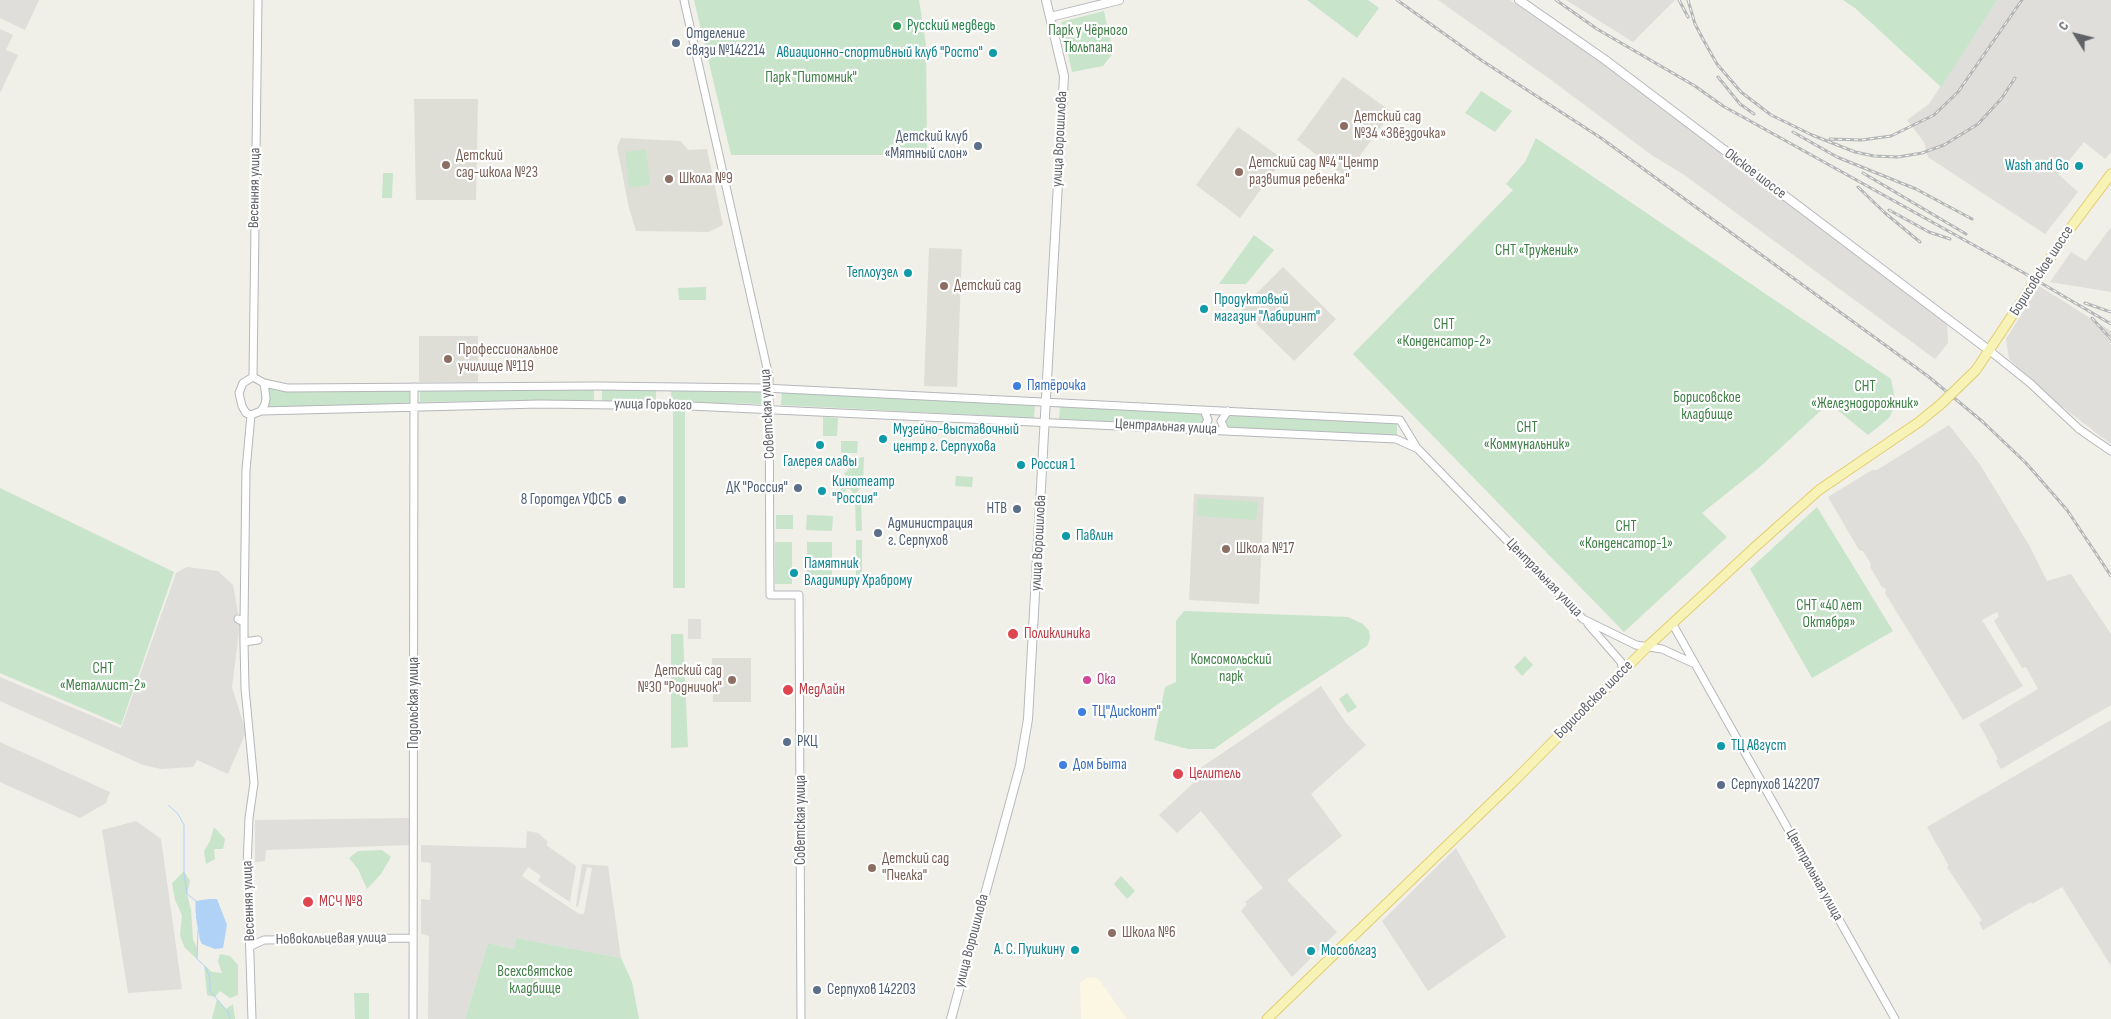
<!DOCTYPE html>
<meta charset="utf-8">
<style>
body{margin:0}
#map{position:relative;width:2111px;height:1019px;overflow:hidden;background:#f0efe8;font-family:"Sofia Sans Condensed",sans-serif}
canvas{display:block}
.north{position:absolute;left:2051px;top:10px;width:50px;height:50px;-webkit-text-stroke:4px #fff;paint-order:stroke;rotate:306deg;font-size:14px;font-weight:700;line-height:20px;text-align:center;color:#5f6267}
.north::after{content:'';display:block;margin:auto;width:18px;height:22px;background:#5f6267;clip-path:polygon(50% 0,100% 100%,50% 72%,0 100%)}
</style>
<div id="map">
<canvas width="2111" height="1019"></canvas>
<div class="north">С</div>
</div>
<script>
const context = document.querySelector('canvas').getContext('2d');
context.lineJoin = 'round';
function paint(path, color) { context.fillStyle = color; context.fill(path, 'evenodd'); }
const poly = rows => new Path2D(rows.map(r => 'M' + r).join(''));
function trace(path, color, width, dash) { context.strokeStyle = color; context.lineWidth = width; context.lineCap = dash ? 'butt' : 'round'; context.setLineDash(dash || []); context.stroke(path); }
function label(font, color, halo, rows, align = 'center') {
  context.font = font + ' "Sofia Sans Condensed",sans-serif'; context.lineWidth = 4.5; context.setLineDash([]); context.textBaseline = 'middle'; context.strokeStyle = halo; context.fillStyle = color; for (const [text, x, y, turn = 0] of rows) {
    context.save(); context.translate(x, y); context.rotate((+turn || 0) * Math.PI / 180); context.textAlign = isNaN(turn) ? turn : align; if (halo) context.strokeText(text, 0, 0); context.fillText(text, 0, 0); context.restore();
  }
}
const commercial = poly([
 [1087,977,1098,978,1127,1019,1081,1019,1080,983]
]);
const industrial = poly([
 [0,0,39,0,25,30,0,18],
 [1438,0,1510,0,1598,60,1947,324,1948,343,1935,359,1683,174,1653,156,1547,77],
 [1566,0,1675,0,1633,42],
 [1997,0,2111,0,2111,152,2105,159,2084,142,2058,174,2078,192,2045,234,1928,157,1924,142,1907,120,1929,104],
 [0,29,13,35,6,50,18,55,0,93],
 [2111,227,2111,292,2050,282,2071,252,2086,261],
 [2039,286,2111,331,2111,444,2052,399,2009,359,2006,339],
 [1949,425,1979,463,2029,545,2047,581,2071,574,2111,634,2111,705,2001,769,1996,761,1998,759,1979,724,2038,689,2026,667,2022,668,1994,621,1999,616,1997,612,1982,620,2023,686,1963,720,1885,593,1886,589,1882,587,1870,567,1871,564,1863,551,1859,550,1828,497,1872,470,1877,470],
 [187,567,218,571,233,585,240,624,232,687,246,732,228,774,197,760,193,767,161,769,143,765,0,701,0,677,121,728,176,573],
 [688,619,701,619,701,639,688,639],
 [1321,686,1346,723,1366,745,1311,794,1342,836,1287,880,1337,932,1292,977,1241,911,1247,904,1245,902,1263,888,1201,811,1177,833,1159,815,1202,775,1199,769],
 [2111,720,2111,966,2062,887,2032,904,2031,902,1983,930,1979,923,1982,920,1947,867,1949,866,1927,827],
 [0,742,110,792,106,803,80,818,0,782],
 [409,818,410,845,266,850,265,861,255,862,255,820],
 [136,821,161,839,182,989,128,993,102,830],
 [527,831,538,833,548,842,546,845,576,866,570,902,538,881,541,876,528,867,522,876,579,914,584,914,592,868,587,867,578,907,576,906,582,864,608,866,621,958,516,938,514,949,488,943,465,1019,428,1019,429,936,421,934,421,899,430,900,431,863,421,862,421,845,526,848],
 [1456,848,1506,937,1428,991,1382,921]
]);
const education = poly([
 [1343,77,1392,112,1345,176,1297,140],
 [414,99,478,99,476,200,416,200],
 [1238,127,1283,159,1240,218,1196,185],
 [621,138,681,141,688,150,707,149,723,225,709,232,636,231,629,208,617,147],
 [929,248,962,249,957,387,924,386],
 [1283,267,1336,319,1294,361,1241,309],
 [419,336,478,336,478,382,419,382],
 [1194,494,1264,497,1259,604,1189,600],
 [712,658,751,658,751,702,713,702]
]);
const green = poly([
 [694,0,919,0,926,45,927,155,731,155],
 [1307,0,1368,0,1379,8,1357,38],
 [1843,0,1997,0,1941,87,1855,8],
 [1104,11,1113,53,1103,66,1072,72,1061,22],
 [1481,91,1512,111,1495,132,1465,113],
 [1536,138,1891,379,1896,404,1889,418,1868,435,1829,403,1761,466,1702,513,1727,537,1624,632,1353,354,1513,190,1506,184,1525,162],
 [646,149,650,185,629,188,625,152],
 [383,173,393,173,392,198,382,198],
 [1254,235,1274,250,1246,284,1219,284],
 [706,287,706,300,679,300,678,288],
 [261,385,279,391,412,391,413,403,262,408],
 [602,388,656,388,656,401,602,401],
 [594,389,594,400,420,402,420,391],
 [671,389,763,390,762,404,671,402],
 [782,390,1035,404,1034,418,781,405],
 [1060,406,1200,412,1205,419,1203,424,1199,426,1059,419],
 [673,411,685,411,685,588,673,588],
 [1231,415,1397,423,1397,435,1228,428,1224,421,1226,416],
 [823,417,838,418,837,436,823,436],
 [841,441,858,441,857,453,841,453],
 [864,457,863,483,856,483,844,474,859,458],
 [841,476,854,486,862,486,855,495,853,495,851,489,846,489,844,496,841,495],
 [956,476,973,477,972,487,955,486],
 [0,488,174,572,121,725,0,673],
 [855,497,861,497,862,531,856,531],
 [1198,498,1258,502,1256,520,1197,516],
 [1817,507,1893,631,1812,678,1750,569],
 [776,515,793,515,793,529,776,529],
 [807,515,833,516,832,531,806,530],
 [856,540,862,540,862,580,897,579,897,586,861,586,856,582],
 [775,542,792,542,792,584,775,584],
 [807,542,832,542,832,585,807,585],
 [1184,611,1348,617,1363,624,1369,631,1370,638,1367,646,1359,651,1281,702,1214,749,1188,749,1154,740,1165,687,1176,682,1176,621],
 [671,634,683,634,688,747,671,748],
 [1525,656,1533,665,1522,676,1514,667],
 [1347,693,1357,707,1348,713,1339,699],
 [214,827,225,839,223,849,214,849,215,859,206,864,204,851,210,841],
 [382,850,391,857,381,874,367,889,358,869,349,858,358,851],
 [184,871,190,881,187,894,191,910,193,940,198,949,197,959,185,948,180,936,182,915,175,900,172,883],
 [1121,876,1135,891,1127,899,1114,884],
 [516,938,621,958,632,982,639,1019,465,1019,488,943,514,949],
 [220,954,230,956,238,965,238,995,230,998,220,991,215,997,207,995,204,965,212,972,222,973,218,961],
 [354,993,369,993,369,1019,355,1019],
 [217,999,226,1009,233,1004,235,1019,212,1019]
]);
const water = poly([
 [209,899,217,899,227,925,223,948,215,949,202,944,200,940,196,918,196,901]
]);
const stream = poly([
 [168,805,178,814,184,825,184,874,187,894,196,901,196,913],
 [198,930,197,959,206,967,210,979,210,991,228,1012,230,1019]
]);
const tertiary = poly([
 [684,0,769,377,770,595,799,595,801,1019],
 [1990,351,2030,383,2079,429,2111,451],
 [253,377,258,0],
 [253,377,264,383,266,398,265,404,261,411,251,415,246,413,242,406,239,393,243,383,253,377],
 [264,383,287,388,598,386,764,388,1400,420,1417,448],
 [261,411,540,404,690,406,1396,439,1418,449,1583,619,1636,645,1662,649,1695,664],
 [1203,429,1208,420,1204,410],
 [1225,430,1221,421,1228,411],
 [238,619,244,622,244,642,258,640],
 [244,622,246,470,251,415],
 [1672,623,1895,1019],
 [1588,624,1621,662,1623,671],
 [244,642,245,688,254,783,249,818,247,866,252,1019],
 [251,946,264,940,413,938],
 [413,1019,414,387]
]);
const secondary = poly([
 [1519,0,1604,59,1990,351],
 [1050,17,1119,0],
 [951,1019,1020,766,1028,719,1064,76,1046,0]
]);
const primary = poly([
 [1976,370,2069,230,2111,174],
 [1267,1019,1515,780,1648,646,1755,547,1819,490,1919,422,1941,404]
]);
const rail = poly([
 [1397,0,1481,60,1601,138,1929,377,1983,422,2026,463,2067,510,2111,576],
 [1556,0,1597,29,1695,86,1723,106,2024,273,2111,324],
 [1679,0,1688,17],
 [1688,0,1695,24,1704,41,1717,64,1741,92,1771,115,1812,135,1855,152,1874,156,1898,157,1922,153,1944,145,1978,124,2002,98,2015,78],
 [1718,77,1740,104,1754,114],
 [1793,132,1837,157,1916,189,1972,219],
 [1830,139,1862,140,1891,136,1934,115,1958,92,2022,0],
 [1863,173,1966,234],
 [1858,187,1885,213,1920,242],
 [1889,210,1929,232,1950,239],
 [2085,303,2111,312],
 [2092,318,2111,339]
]);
const primaryBridge = poly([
 [1941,404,1976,370]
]);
const markers = [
 [897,26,5,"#2e9e5b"],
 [676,43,5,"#5c6f8a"],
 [993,53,5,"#0f9aa8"],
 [1344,126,5,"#8d6e63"],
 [978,146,5,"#5c6f8a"],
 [446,165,5,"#8d6e63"],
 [2079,166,5,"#0f9aa8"],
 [1239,172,5,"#8d6e63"],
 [669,179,5,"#8d6e63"],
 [908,273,5,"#0f9aa8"],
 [944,286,5,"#8d6e63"],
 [1204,309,5,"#0f9aa8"],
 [448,359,5,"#8d6e63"],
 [1017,386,5,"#3f7fe0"],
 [883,439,5,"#0f9aa8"],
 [820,445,5,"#0f9aa8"],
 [1021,465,5,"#0f9aa8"],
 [798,488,5,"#5c6f8a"],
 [822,491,5,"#0f9aa8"],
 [622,500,5,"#5c6f8a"],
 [1017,509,5,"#5c6f8a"],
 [878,533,5,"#5c6f8a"],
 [1066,536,5,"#0f9aa8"],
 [1226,549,5,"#8d6e63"],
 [794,573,5,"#0f9aa8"],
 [1013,634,6,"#e0444e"],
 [732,680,5,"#8d6e63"],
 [1087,680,5,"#d1479c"],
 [788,690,6,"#e0444e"],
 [1082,712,5,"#3f7fe0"],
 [787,742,5,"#5c6f8a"],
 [1721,746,5,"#0f9aa8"],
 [1063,765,5,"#3f7fe0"],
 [1178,774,6,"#e0444e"],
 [1721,785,5,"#5c6f8a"],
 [872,868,5,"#8d6e63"],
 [308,902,6,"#e0444e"],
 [1112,933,5,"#8d6e63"],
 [1075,950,5,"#0f9aa8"],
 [1311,951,5,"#0f9aa8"],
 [817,990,5,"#5c6f8a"]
];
const leisureNames = [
 ["Русский медведь",907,26]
];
const parkNames = [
 ["Парк у Чёрного",1088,31],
 ["Тюльпана",1088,48],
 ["Парк \"Питомник\"",811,78],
 ["СНТ «Труженик»",1537,251],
 ["СНТ",1444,325],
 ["«Конденсатор-2»",1444,342],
 ["СНТ",1865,387],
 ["«Железнодорожник»",1865,404],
 ["Борисовское",1707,398],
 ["кладбище",1707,415],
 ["СНТ",1527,428],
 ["«Коммунальник»",1527,445],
 ["СНТ",1626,527],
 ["«Конденсатор-1»",1626,544],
 ["СНТ «40 лет",1829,606],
 ["Октября»",1829,623],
 ["Комсомольский",1231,660],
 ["парк",1231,677],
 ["СНТ",103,669],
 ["«Металлист-2»",103,686],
 ["Всехсвятское",535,972],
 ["кладбище",535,989]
];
const serviceNames = [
 ["Отделение",686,34],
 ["связи №142214",686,51],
 ["Детский клуб",968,137,"right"],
 ["«Мятный слон»",968,154,"right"],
 ["ДК \"Россия\"",788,488,"right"],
 ["8 Горотдел УФСБ",612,500,"right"],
 ["НТВ",1007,509,"right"],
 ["Администрация",888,524],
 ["г. Серпухов",888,541],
 ["РКЦ",797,742],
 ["Серпухов 142207",1731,785],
 ["Серпухов 142203",827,990]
];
const cultureNames = [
 ["Авиационно-спортивный клуб \"Росто\"",983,53,"right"],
 ["Wash and Go",2069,166,"right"],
 ["Теплоузел",898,273,"right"],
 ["Продуктовый",1214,300],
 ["магазин \"Лабиринт\"",1214,317],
 ["Музейно-выставочный",893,430],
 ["центр г. Серпухова",893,447],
 ["Галерея славы",820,462,"center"],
 ["Россия 1",1031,465],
 ["Кинотеатр",832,482],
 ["\"Россия\"",832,499],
 ["Павлин",1076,536],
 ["Памятник",804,564],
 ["Владимиру Храброму",804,581],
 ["ТЦ Август",1731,746],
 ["А. С. Пушкину",1065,950,"right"],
 ["Мособлгаз",1321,951]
];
const educationNames = [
 ["Детский сад",1354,117],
 ["№34 «Звёздочка»",1354,134],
 ["Детский",456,156],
 ["сад-школа №23",456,173],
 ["Детский сад №4 \"Центр",1249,163],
 ["развития ребенка\"",1249,180],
 ["Школа №9",679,179],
 ["Детский сад",954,286],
 ["Профессиональное",458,350],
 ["училище №119",458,367],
 ["Школа №17",1236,549],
 ["Детский сад",722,671,"right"],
 ["№30 \"Родничок\"",722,688,"right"],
 ["Детский сад",882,859],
 ["\"Пчелка\"",882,876],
 ["Школа №6",1122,933]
];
const streetNames = [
 ["улица Ворошилова",1060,139,-87],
 ["Окское шоссе",1755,174,37],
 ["Весенняя улица",255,188,-89],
 ["Борисовское шоссе",2042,271,-57],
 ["улица Горького",653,405,1],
 ["Советская улица",768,414,-93],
 ["Центральная улица",1166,427,3],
 ["улица Ворошилова",1039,543,-87],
 ["Центральная улица",1544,578,46],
 ["Борисовское шоссе",1594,700,-45],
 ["Подольская улица",414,703,-90],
 ["Советская улица",801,820,-90],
 ["Центральная улица",1814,875,61],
 ["Весенняя улица",249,901,-92],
 ["Новокольцевая улица",331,939,-1],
 ["улица Ворошилова",972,941,-75]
];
const shopNames = [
 ["Пятёрочка",1027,386],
 ["ТЦ\"Дисконт\"",1092,712],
 ["Дом Быта",1073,765]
];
const healthNames = [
 ["Поликлиника",1024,634],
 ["МедЛайн",799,690],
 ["Целитель",1189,774],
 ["МСЧ №8",319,902]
];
const hotelNames = [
 ["Ока",1097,680]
];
paint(commercial, '#fbf7e2');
paint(industrial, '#dfdeda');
paint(education, '#dfded6');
paint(green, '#c8e4ca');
paint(water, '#b1d2f7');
trace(stream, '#b1d2f7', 1);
trace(tertiary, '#b5b7bb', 9);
trace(secondary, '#b6b9be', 10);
trace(primary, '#e4cd6d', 11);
trace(tertiary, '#fff', 7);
trace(secondary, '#fff', 8);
trace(primary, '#f7f3b6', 9);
trace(rail, '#b5b6b7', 3);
trace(rail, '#fff', 1, [4]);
trace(primaryBridge, '#e4cd6d', 11, []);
trace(primaryBridge, '#f7f3b6', 9);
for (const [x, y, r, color] of markers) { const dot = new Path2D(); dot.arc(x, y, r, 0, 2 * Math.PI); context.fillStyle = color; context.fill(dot); trace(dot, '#fff', 2); }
label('15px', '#27864d', '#fff', leisureNames, 'left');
label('15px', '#3e7f46', '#fff', parkNames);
label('15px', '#4e5e75', '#fff', serviceNames, 'left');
label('15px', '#0d838f', '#fff', cultureNames, 'left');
label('15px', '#785e54', '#fff', educationNames, 'left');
label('15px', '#5f6267', '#fff', streetNames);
label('15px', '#366cbe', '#fff', shopNames, 'left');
label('15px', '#be3a42', '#fff', healthNames, 'left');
label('15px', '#b23c85', '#fff', hotelNames, 'left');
</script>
